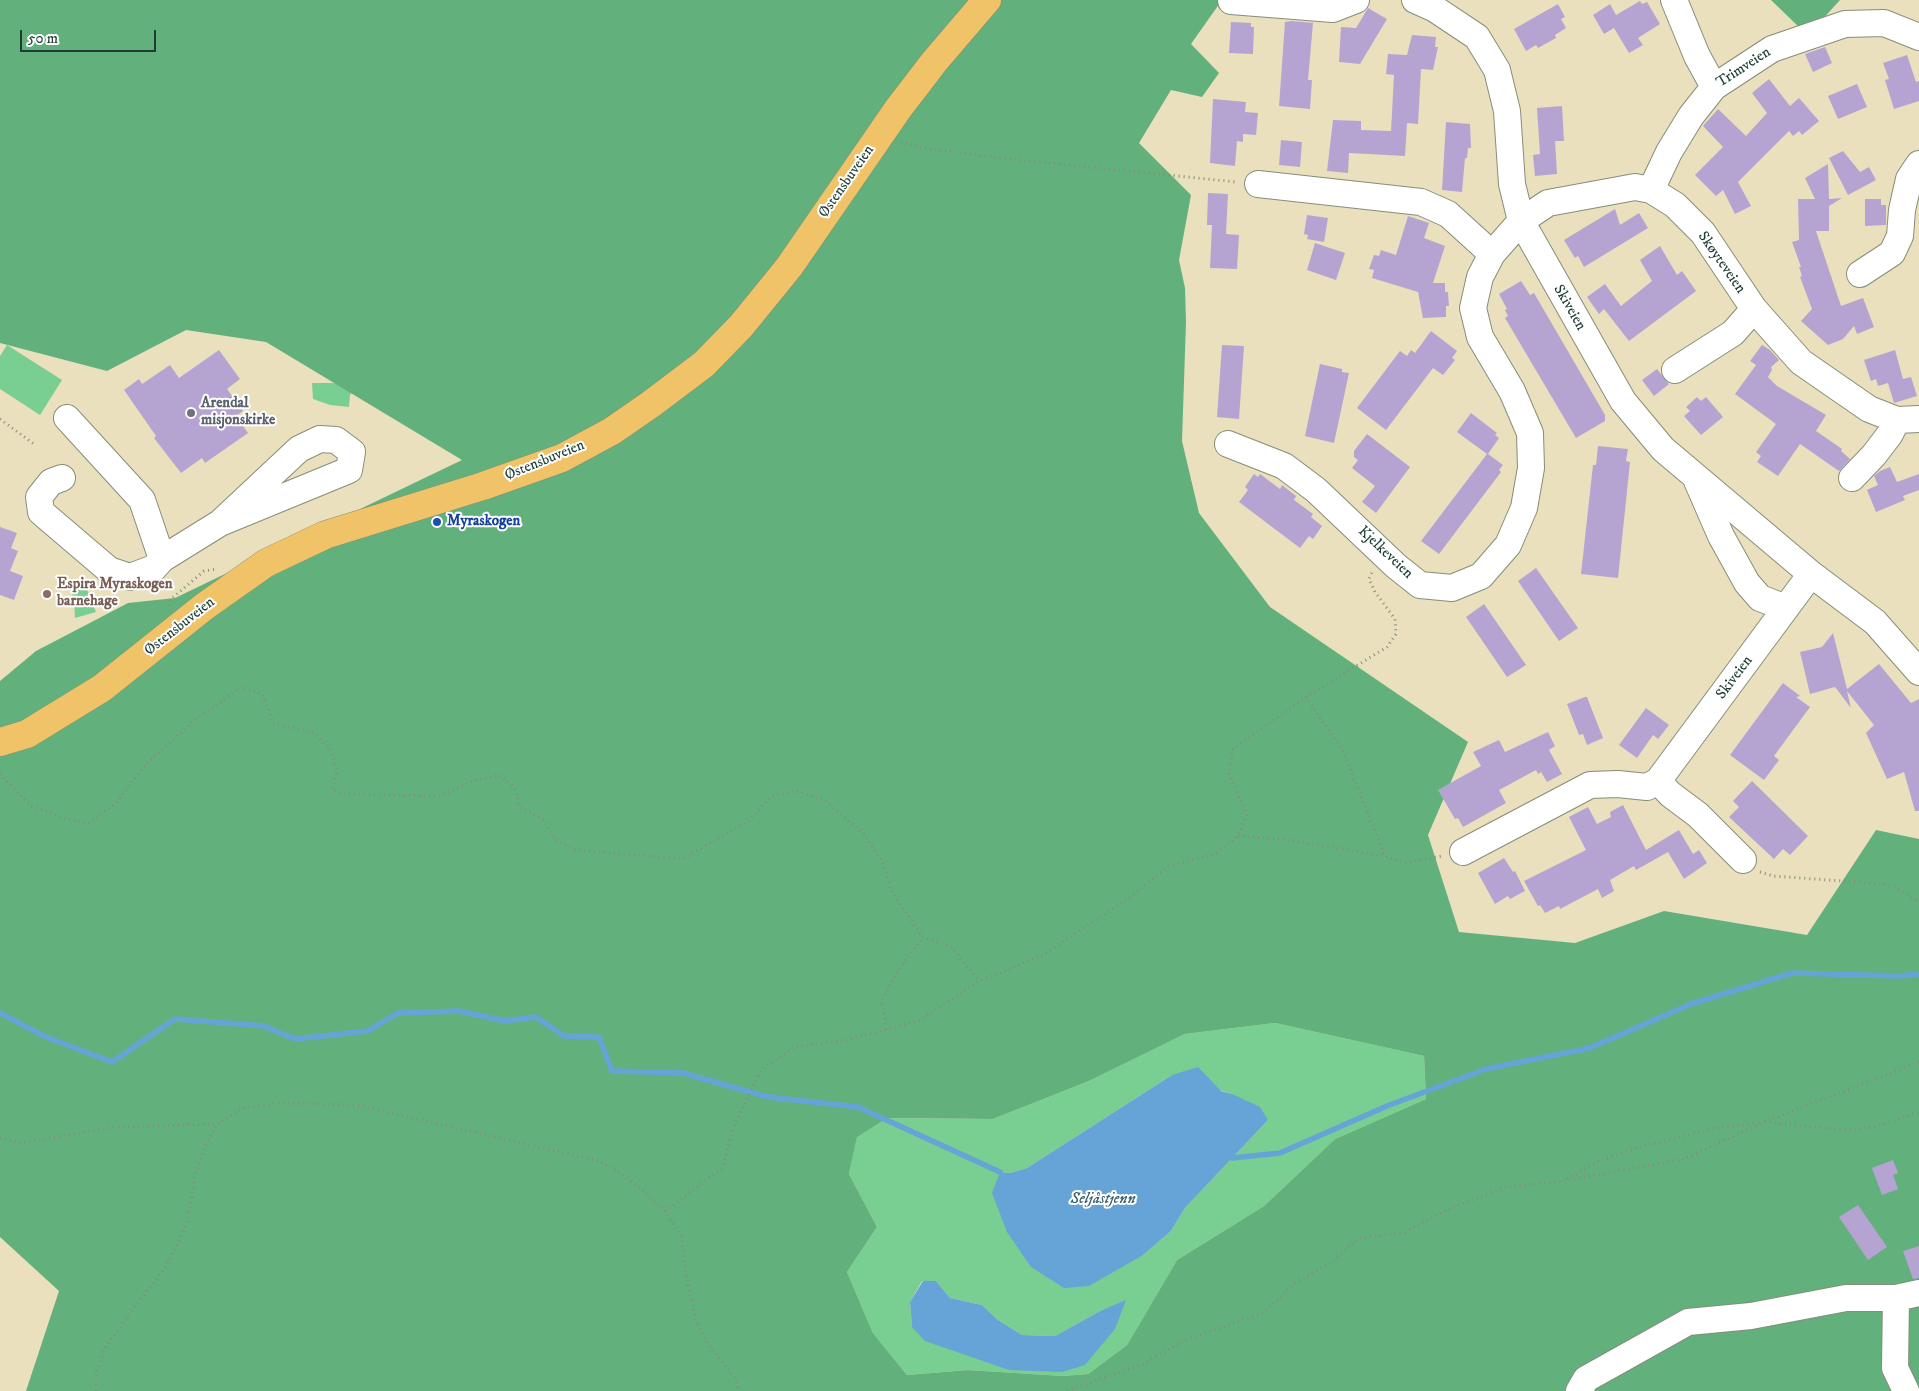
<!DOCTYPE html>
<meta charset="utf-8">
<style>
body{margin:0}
#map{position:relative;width:1919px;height:1391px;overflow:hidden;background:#eae0be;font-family:"IM FELL DW Pica",serif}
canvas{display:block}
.scale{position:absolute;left:20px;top:30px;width:136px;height:22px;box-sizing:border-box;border:2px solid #1f3d34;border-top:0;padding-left:6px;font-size:15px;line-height:18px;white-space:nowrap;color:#1f3d34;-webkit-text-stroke:4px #fff;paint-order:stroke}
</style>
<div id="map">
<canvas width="1919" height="1391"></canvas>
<div class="scale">50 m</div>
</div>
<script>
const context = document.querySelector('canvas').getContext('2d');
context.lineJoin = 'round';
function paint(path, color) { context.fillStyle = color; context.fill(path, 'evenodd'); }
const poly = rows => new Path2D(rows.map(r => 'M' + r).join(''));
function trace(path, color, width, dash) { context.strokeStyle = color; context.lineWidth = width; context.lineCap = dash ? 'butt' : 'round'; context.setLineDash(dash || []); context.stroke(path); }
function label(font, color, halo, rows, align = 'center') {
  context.font = font + ' "IM FELL DW Pica",serif'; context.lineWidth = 4; context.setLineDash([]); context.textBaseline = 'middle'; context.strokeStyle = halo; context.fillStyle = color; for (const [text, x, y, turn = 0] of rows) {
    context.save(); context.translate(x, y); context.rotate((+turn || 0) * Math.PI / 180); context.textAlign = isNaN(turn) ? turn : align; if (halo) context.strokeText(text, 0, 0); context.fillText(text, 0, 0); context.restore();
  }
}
const green = poly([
 [7,345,62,380,40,415,0,389,0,356],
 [312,383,332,383,357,385,350,395,349,407,330,405,313,399],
 [83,579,96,612,75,618,74,599,69,587],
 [1275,1023,1424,1056,1426,1099,1335,1139,1264,1206,1177,1260,1127,1345,1088,1374,1063,1376,968,1370,907,1375,873,1333,847,1272,877,1227,849,1174,857,1136,887,1118,993,1119,1089,1081,1185,1034],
 [1172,1075,1232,1094,1268,1120,1185,1208,1171,1231,1143,1255,1000,1172,1010,1173,1027,1168],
 [922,1281,936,1281,950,1298,982,1305,998,1320,1022,1335,1055,1336,1102,1310,1126,1301,1009,1370,912,1327,910,1302]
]);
const forest = poly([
 [0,0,1222,0,1191,44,1219,73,1202,97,1171,90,1139,143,1191,195,1179,260,1185,288,1186,322,1182,441,1199,513,1270,607,1468,742,1428,835,1459,932,1575,943,1664,911,1807,935,1876,830,1919,839,1919,1391,26,1391,59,1291,0,1237,0,681,36,651,128,603,175,598,462,460,266,342,186,330,107,371,0,343],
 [1275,1023,1424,1056,1426,1099,1335,1139,1264,1206,1177,1260,1127,1345,1088,1374,1063,1376,968,1370,907,1375,873,1333,847,1272,877,1227,849,1174,857,1137,887,1118,993,1119,1089,1081,1185,1034],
 [1771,0,1840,0,1810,33,1801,29]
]);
const water = poly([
 [1198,1067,1221,1091,1232,1094,1260,1107,1268,1120,1185,1208,1171,1231,1143,1255,1089,1286,1064,1288,1031,1267,1007,1232,992,1193,1000,1172,1010,1173,1027,1168,1172,1075],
 [923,1281,936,1281,950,1298,982,1305,998,1320,1022,1335,1055,1336,1102,1310,1126,1300,1115,1329,1085,1365,1062,1372,1009,1370,925,1341,912,1327,910,1302]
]);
const stream = poly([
 [0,1013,46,1037,112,1062,175,1019,264,1026,295,1039,368,1031,398,1013,458,1011,506,1021,536,1017,564,1036,599,1037,612,1071,683,1073,768,1097,858,1107,1000,1172],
 [1232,1158,1280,1153,1387,1106,1486,1069,1590,1048,1691,1004,1792,973,1900,976,1919,974]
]);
const building = poly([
 [1640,1,1642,4,1647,2,1660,24,1638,38,1643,45,1629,53,1614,28,1604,34,1593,15,1610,4,1616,15],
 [1558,4,1565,17,1561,19,1566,28,1555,35,1556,38,1538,48,1536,45,1526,51,1514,29],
 [1368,8,1387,19,1360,64,1339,62,1341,27,1356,28],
 [1291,21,1315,23,1313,23,1308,80,1312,80,1310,109,1279,106,1285,22],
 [1231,22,1251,23,1251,27,1254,27,1253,54,1229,53],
 [1412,35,1436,37,1435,47,1438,47,1433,70,1421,69,1418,124,1407,123,1405,156,1349,153,1348,173,1327,171,1333,120,1361,121,1361,130,1391,131,1394,75,1386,74,1388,54,1407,55],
 [1825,47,1832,63,1813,72,1805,54],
 [1907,55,1916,82,1919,81,1919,101,1894,109,1885,80,1889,79,1883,63],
 [1769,79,1790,106,1799,98,1819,121,1802,135,1799,131,1793,136,1789,131,1738,182,1751,206,1735,214,1723,190,1716,196,1695,175,1723,147,1703,126,1718,109,1746,136,1767,113,1752,93],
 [1857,84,1867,107,1838,119,1828,96],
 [1213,99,1246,102,1245,112,1258,113,1256,135,1243,134,1243,142,1237,141,1235,166,1210,163],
 [1562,106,1564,141,1555,141,1557,174,1535,176,1533,155,1540,154,1537,108],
 [1446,122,1470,124,1471,148,1468,148,1467,158,1465,158,1462,192,1442,190],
 [1281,140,1302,142,1300,167,1279,165],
 [1843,151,1860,172,1869,167,1876,180,1848,195,1829,158],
 [1828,164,1829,199,1842,198,1829,206,1829,231,1816,231,1841,306,1863,298,1874,327,1857,334,1854,326,1843,339,1828,345,1801,321,1812,309,1800,277,1802,276,1799,267,1801,267,1792,242,1799,240,1798,199,1815,199,1805,178],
 [1208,193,1228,194,1226,234,1239,235,1237,269,1210,268,1212,225,1207,225],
 [1865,199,1881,199,1881,205,1886,205,1886,225,1865,226],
 [1615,209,1620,225,1639,213,1648,228,1584,267,1578,256,1575,258,1564,240],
 [1307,215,1328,218,1324,242,1307,239,1308,235,1304,234],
 [1408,216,1429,223,1424,238,1445,246,1433,283,1445,283,1445,292,1448,292,1449,306,1446,306,1446,317,1423,318,1418,292,1372,278,1374,270,1369,269,1374,255,1379,256,1381,250,1396,255],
 [1315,243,1345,253,1336,280,1307,270],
 [1660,246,1677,275,1682,271,1696,291,1629,341,1604,309,1599,314,1587,297,1605,284,1621,306,1652,281,1640,260],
 [1521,281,1530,295,1534,293,1605,415,1605,421,1576,438,1505,318,1508,316,1505,310,1507,309,1499,294],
 [1431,331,1457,351,1452,358,1455,360,1443,375,1433,368,1386,430,1357,408,1400,351,1407,356,1411,350,1415,353],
 [1222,345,1244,346,1239,419,1217,417],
 [1762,345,1770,350,1779,360,1771,367,1772,370,1768,377,1777,386,1826,415,1816,431,1842,449,1841,451,1850,459,1839,471,1800,444,1778,476,1757,462,1761,456,1756,452,1776,424,1735,394,1756,365,1750,361],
 [219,350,240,379,227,389,243,411,236,416,248,433,205,463,202,458,181,473,154,438,156,436,124,390,139,379,142,384,170,365,179,378],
 [1895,350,1903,379,1911,377,1917,396,1894,403,1888,383,1878,386,1876,379,1871,381,1864,360],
 [1320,364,1342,369,1342,372,1349,373,1334,443,1305,436],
 [1657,369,1669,384,1654,396,1642,380],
 [1697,397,1701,401,1706,397,1723,417,1701,435,1684,416,1690,411,1686,407],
 [1471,413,1497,433,1495,435,1499,438,1488,454,1503,465,1499,470,1501,472,1439,554,1421,541,1487,454,1457,432],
 [1367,434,1410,467,1376,513,1362,502,1375,486,1352,468,1358,460,1354,457,1354,451],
 [1598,446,1628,449,1626,461,1630,462,1618,578,1581,574,1593,465,1596,465],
 [1890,467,1897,482,1919,474,1919,490,1903,496,1905,500,1876,512,1867,490,1878,485,1874,476,1880,471],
 [1254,474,1258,477,1260,474,1280,489,1282,485,1296,496,1294,500,1313,514,1311,517,1322,526,1313,539,1309,536,1300,548,1239,502,1248,490,1245,487],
 [0,527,17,533,11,548,18,551,10,571,23,576,14,600,0,595],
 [1536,568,1578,628,1559,641,1518,581],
 [1484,604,1526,665,1507,677,1466,617],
 [1833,633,1847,689,1879,664,1911,703,1919,699,1919,811,1915,811,1904,772,1887,779,1866,733,1874,725,1847,691,1851,708,1835,687,1810,694,1800,652,1822,647],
 [1783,683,1800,696,1796,697,1810,707,1774,756,1779,760,1764,780,1730,755],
 [1585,697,1587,697,1603,738,1587,745,1583,734,1579,735,1567,704],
 [1646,708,1669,725,1658,739,1653,735,1637,758,1619,745],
 [1548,732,1555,746,1549,750,1562,774,1547,782,1541,772,1538,774,1536,770,1499,790,1506,803,1463,827,1458,818,1455,819,1438,790,1481,766,1473,752,1499,740,1505,752],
 [1752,781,1808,836,1790,855,1783,849,1774,859,1729,817,1739,807,1733,801],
 [1623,805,1646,850,1679,830,1693,854,1699,850,1707,863,1684,879,1668,852,1636,870,1634,866,1610,880,1614,891,1602,898,1598,889,1560,909,1559,906,1545,913,1540,905,1538,906,1524,881,1586,850,1569,817,1588,807,1597,824,1611,817,1610,812],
 [1504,858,1513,872,1515,871,1525,891,1510,899,1508,896,1495,904,1478,873],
 [1893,1160,1898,1173,1893,1175,1898,1189,1882,1195,1872,1168],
 [1858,1205,1887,1247,1868,1260,1839,1217],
 [1919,1246,1919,1278,1913,1279,1903,1251]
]);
const path = poly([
 [901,142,923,148,1019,160,1237,182],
 [0,419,34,444],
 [168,606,171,599,204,571,217,569],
 [1306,697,1343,751,1385,856],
 [0,774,31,806,64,818,87,824,115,804,145,765,197,718,219,704,239,687,262,694,274,724,312,732,330,748,337,770,332,790,345,794,440,796,471,782,499,775,514,787,520,807,544,820,556,840,576,850,683,859,748,821,772,796,798,791,825,801,865,835,884,865,891,890,923,937,951,947,979,981],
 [1238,836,1282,839,1385,856,1405,863,1442,856],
 [1760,872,1773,876,1883,884,1897,889,1919,901],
 [886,1029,882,1001,892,980,923,937],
 [1765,1122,1847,1130,1873,1127,1919,1112],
 [0,1138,21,1143,115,1127,217,1124],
 [1567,1179,1597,1162,1640,1147,1720,1127,1759,1123],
 [665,1211,722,1168,735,1124,761,1070,794,1047,847,1040,921,1020,979,981,1043,955,1125,901,1169,866,1215,854,1238,836,1247,814,1229,774,1233,749,1306,697,1387,647,1396,634,1395,619,1375,592,1369,579,1372,572],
 [96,1391,96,1374,104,1350,135,1306,161,1274,176,1247,188,1219,195,1176,206,1144,217,1124,241,1109,276,1103,356,1105,599,1161,626,1176,665,1211,681,1235,686,1276,696,1321,709,1346,735,1378,739,1391],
 [1067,1391,1143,1364,1188,1339,1263,1313,1295,1283,1331,1263,1359,1238,1405,1232,1445,1211,1505,1187,1564,1181,1684,1159,1764,1122,1919,1062]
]);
const minor = poly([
 [1415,0,1435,9,1477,37,1497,70,1507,111,1512,184,1521,221,1623,401,1663,449,1811,574,1875,622,1919,672],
 [1674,0,1697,56,1714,87],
 [1231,1,1333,9,1356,0],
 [1258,184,1421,202,1448,214,1492,254],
 [1651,190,1669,152,1691,116,1714,87,1772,49,1845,24,1884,23,1919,37],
 [1860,274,1892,253,1900,236,1902,210,1909,179,1919,164],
 [1675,370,1733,333,1754,309],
 [1228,444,1284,466,1316,490,1396,566,1420,585,1452,588,1481,576,1508,545,1524,508,1531,468,1530,433,1512,391,1480,337,1473,308,1480,277,1492,254,1521,221,1548,203,1635,187,1651,190,1675,205,1703,233,1754,309,1801,362,1869,409,1897,420,1919,419],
 [62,478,51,482,39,497,41,512,109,570,130,577,154,568,162,559,142,500,67,418],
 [1852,478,1874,455,1890,434,1897,420],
 [1697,481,1721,536,1747,583,1760,598,1786,608],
 [162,559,220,523,349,470,352,452,336,440,320,439,299,449,220,523],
 [1658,781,1670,794,1698,815,1743,860],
 [1463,852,1590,785,1618,784,1647,787,1658,781,1811,574],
 [1896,1298,1895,1368,1906,1391],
 [1579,1391,1586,1379,1688,1322,1751,1316,1846,1298,1896,1298,1919,1293]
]);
const major = poly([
 [0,742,27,734,102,688,205,606,266,563,325,535,483,486,562,458,612,431,651,404,704,364,741,326,789,267,898,109,934,62,987,0]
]);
const markers = [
 [191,413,5,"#6b7280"],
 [437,522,5,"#1a4fb4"],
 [47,594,5,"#8d6e63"]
];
const streetNames = [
 ["Trimveien",1744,68,-33],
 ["Østensbuveien",847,182,-55],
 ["Skøyteveien",1721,263,55],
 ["Skiveien",1569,308,60],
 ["Østensbuveien",545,461,-22],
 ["Kjelkeveien",1385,553,43],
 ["Østensbuveien",180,627,-38],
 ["Skiveien",1735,678,-53]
];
const worshipNames = [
 ["Arendal",201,404],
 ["misjonskirke",201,421]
];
const transitNames = [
 ["Myraskogen",447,522]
];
const educationNames = [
 ["Espira Myraskogen",57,585],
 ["barnehage",57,602]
];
const waterNames = [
 ["Seljåstjenn",1103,1200]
];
paint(green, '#79ce92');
paint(forest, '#62b17c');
paint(water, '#66a3d7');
trace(stream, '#66a3d7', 5.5);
paint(building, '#b5a4d2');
trace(minor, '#848e79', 28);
trace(major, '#848e79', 29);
trace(path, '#848e79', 3, [1, 4]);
trace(minor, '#fff', 26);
trace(major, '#f1c369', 28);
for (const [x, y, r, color] of markers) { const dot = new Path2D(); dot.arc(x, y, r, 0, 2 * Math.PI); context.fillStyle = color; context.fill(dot); trace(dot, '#fff', 2); }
label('15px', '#1f3d34', '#fff', streetNames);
label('bold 15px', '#5b616d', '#fff', worshipNames, 'left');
label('bold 15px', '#164399', '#fff', transitNames, 'left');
label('bold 15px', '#785e54', '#fff', educationNames, 'left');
label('italic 16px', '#38616d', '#fff', waterNames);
</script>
